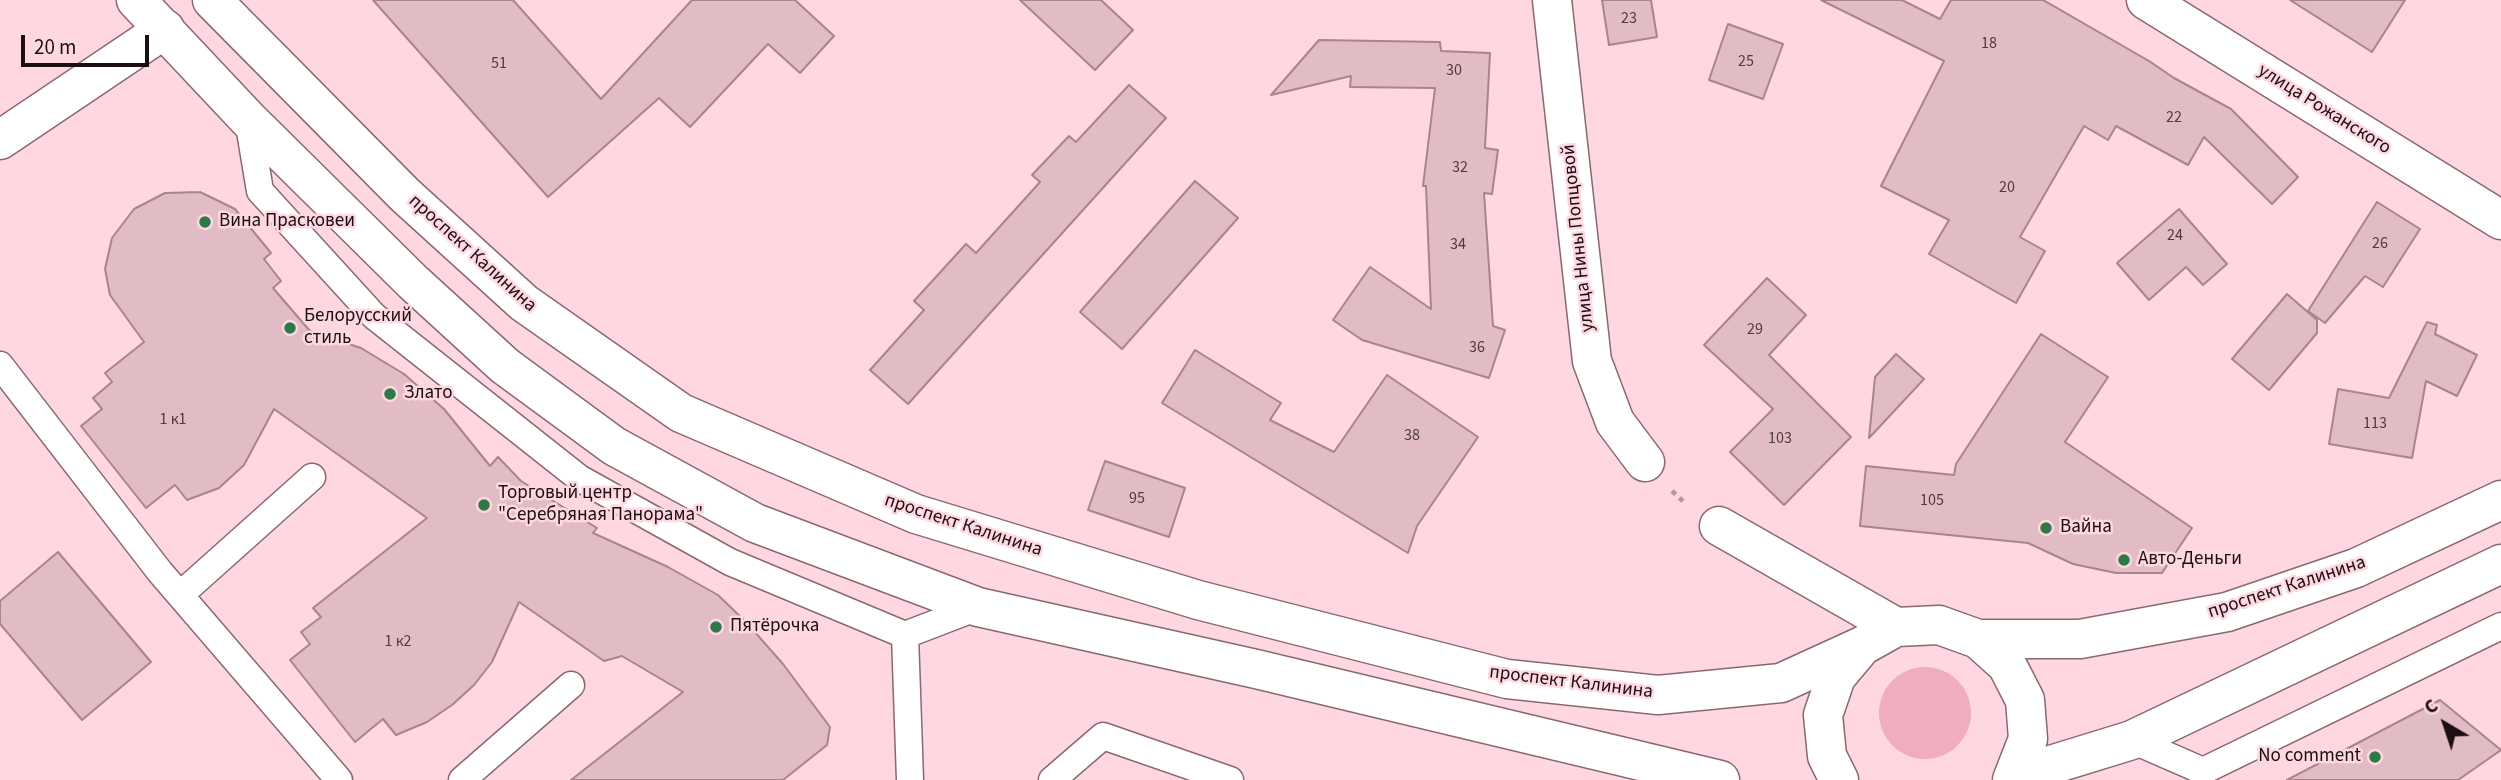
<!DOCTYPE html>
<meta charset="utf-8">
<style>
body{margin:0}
#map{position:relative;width:2501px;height:780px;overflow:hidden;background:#fed7e0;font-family:"Source Sans 3",sans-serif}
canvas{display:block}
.north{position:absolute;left:2410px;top:689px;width:70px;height:70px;-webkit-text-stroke:5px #fed7e0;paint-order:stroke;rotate:321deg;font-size:19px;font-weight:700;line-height:28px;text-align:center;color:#1c0f13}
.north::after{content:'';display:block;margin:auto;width:24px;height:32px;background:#1c0f13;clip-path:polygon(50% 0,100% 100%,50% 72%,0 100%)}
.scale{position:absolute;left:21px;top:35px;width:128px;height:32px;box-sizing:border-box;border:4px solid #1c0f13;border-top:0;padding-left:9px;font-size:21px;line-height:24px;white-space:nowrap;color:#1c0f13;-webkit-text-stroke:5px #fed7e0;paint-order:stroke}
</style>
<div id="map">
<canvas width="2501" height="780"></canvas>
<div class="north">С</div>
<div class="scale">20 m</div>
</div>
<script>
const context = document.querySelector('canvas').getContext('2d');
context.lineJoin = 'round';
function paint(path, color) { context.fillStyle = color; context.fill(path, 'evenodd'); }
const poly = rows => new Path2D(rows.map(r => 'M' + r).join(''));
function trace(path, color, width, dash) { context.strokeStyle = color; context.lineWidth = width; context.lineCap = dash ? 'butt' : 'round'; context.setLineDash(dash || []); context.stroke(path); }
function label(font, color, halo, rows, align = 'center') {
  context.font = font + ' "Source Sans 3",sans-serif'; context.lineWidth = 5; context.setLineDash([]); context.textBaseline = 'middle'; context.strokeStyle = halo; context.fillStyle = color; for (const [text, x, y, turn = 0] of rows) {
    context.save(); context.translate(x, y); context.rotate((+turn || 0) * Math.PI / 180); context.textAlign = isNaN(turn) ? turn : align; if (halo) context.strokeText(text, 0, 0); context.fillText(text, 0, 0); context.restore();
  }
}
const green = poly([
 '1879 713a46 46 0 1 1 92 0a46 46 0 1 1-92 0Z'
]);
const building = poly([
 [373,0,513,0,601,99,692,0,795,0,834,36,800,73,768,44,690,127,659,98,548,197,373,0],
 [1020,0,1101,0,1133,30,1095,70,1020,0],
 [1602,0,1651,0,1657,37,1609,45,1602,0],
 [1821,0,1902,0,1940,19,1951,0,2043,0,2149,61,2174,78,2231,109,2298,177,2272,204,2204,137,2188,165,2116,126,2108,140,2084,126,2020,237,2045,251,2016,303,1929,254,1949,220,1881,186,1944,61,1821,0],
 [2290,0,2405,0,2372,52,2290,0],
 [1728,24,1783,44,1763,99,1709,80,1728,24],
 [1319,40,1440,42,1441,51,1490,53,1485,148,1498,150,1492,194,1484,193,1493,326,1505,330,1489,378,1362,340,1333,320,1370,267,1431,309,1426,186,1423,186,1435,88,1350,87,1351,76,1271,95,1319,40],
 [1129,85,1166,118,908,404,870,370,924,310,914,301,966,244,976,253,1040,182,1032,175,1069,136,1076,142,1129,85],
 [1195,181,1238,218,1122,349,1080,312,1195,181],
 [200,192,235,209,271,253,264,259,281,281,273,288,310,331,361,348,404,374,444,409,490,466,498,457,521,481,597,528,593,533,668,567,718,595,746,622,783,664,830,727,827,745,783,780,571,780,683,692,622,656,604,661,519,602,492,662,474,685,452,705,427,722,396,735,383,719,355,742,290,660,310,644,301,632,321,617,313,608,427,518,274,409,244,465,219,488,187,500,175,485,146,508,81,426,102,409,93,398,112,382,105,373,144,342,110,295,105,269,112,238,134,209,165,193,200,192],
 [2377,202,2420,229,2383,287,2365,276,2325,323,2308,311,2377,202],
 [2179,209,2227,264,2203,285,2186,267,2149,300,2117,263,2179,209],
 [1767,278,1806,315,1769,355,1851,437,1784,505,1730,452,1773,409,1704,345,1767,278],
 [2287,294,2317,320,2317,333,2269,390,2232,359,2287,294],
 [2427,322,2437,325,2435,334,2477,355,2457,396,2426,381,2412,458,2329,444,2338,389,2389,398,2427,322],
 [2041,334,2108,377,2065,442,2192,528,2162,573,2116,573,2073,564,2028,543,1860,526,1866,466,1954,475,1956,464,2041,334],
 [1195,350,1281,403,1270,420,1334,452,1387,375,1478,437,1417,526,1408,553,1162,403,1195,350],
 [1896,354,1924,379,1869,438,1875,377,1896,354],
 [1105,461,1185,488,1169,537,1088,510,1105,461],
 [58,552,151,662,82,720,0,624,0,601,58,552],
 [2440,700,2501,750,2458,780,2287,780,2440,700]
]);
const path = poly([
 [1672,491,1686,504]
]);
const lane = poly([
 [248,119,260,191,374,316,579,478,730,562,905,635,978,607],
 [0,365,160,572,339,780],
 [180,595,312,477],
 [905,635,910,780],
 [2132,740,2203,771,2501,626],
 [462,780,571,685],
 [1052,780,1103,736,1230,780]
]);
const street = poly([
 [1552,0,1592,361,1615,422,1645,462],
 [2146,0,2501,220],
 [1719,526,1896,627]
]);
const secondary = poly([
 [0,140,165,29]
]);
const primary = poly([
 [136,0,248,119,413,282,505,366,614,446,755,523,978,607,1256,669,1720,780],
 [212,0,405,195,524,303,681,413,916,514,1198,600,1507,679,1658,695,1781,683,1862,646],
 [1978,639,2080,639,2227,612,2356,568,2501,500],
 [2015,776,2132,740,2501,564],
 [1839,780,1827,756,1823,715,1836,677,1862,646,1896,627,1939,625,1978,639,2007,665,2025,700,2028,739,2012,780]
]);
const markers = [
 [205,222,7,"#2e7947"],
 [290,328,7,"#2e7947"],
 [390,394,7,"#2e7947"],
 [484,505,7,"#2e7947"],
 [2046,528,7,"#2e7947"],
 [2124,560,7,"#2e7947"],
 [716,627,7,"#2e7947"],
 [2375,757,7,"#2e7947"]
];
const numberNames = [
 ["23",1629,19],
 ["18",1989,44],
 ["25",1746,62],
 ["51",499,64],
 ["30",1454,71],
 ["22",2174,118],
 ["32",1460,168],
 ["20",2007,188],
 ["24",2175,236],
 ["26",2380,244],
 ["34",1458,245],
 ["29",1755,330],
 ["36",1477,348],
 ["1 к1",173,420],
 ["113",2375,424],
 ["38",1412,436],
 ["103",1780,439],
 ["95",1137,499],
 ["105",1932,501],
 ["1 к2",398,642]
];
const streetNames = [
 ["улица Рожанского",2324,110,32],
 ["улица Нины Попцовой",1579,238,-96],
 ["проспект Калинина",472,254,42],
 ["проспект Калинина",963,526,18],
 ["проспект Калинина",2287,588,-18],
 ["проспект Калинина",1571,683,7]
];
const poiNames = [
 ["Вина Прасковеи",219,222],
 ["Белорусский",304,317],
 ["стиль",304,339],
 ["Злато",404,394],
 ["Торговый центр",498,494],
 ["\"Серебряная Панорама\"",498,516],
 ["Вайна",2060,528],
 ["Авто-Деньги",2138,560],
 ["Пятёрочка",730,627],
 ["No comment",2361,757,"right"]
];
paint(green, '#f0adbf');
paint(building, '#e2bcc5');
trace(building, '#a8848d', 2);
trace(lane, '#8a6871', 29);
trace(street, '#8a6871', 41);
trace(secondary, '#8a6871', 41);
trace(primary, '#8a6871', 41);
trace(path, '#b4969d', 4.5, [5, 5]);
trace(lane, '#fff', 26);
trace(street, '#fff', 38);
trace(secondary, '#fff', 38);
trace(primary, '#fff', 38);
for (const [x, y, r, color] of markers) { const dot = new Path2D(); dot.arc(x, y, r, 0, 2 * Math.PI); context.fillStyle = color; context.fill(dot); trace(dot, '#fed7e0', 2.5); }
label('16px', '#4e3a40', null, numberNames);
label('19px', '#1c0f13', '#fed7e0', streetNames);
label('19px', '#1c0f13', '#fed7e0', poiNames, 'left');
</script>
